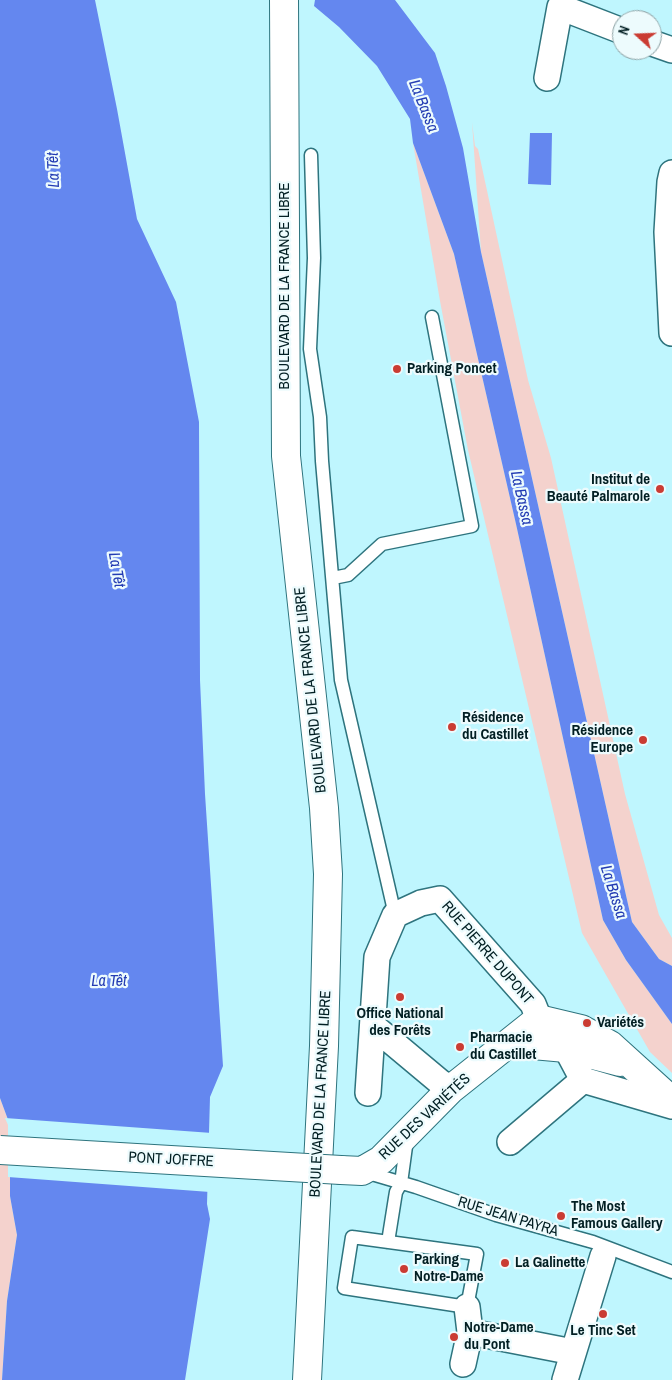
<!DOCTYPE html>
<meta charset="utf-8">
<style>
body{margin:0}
#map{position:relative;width:672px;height:1380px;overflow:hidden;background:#bff6fe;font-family:"Archivo Narrow",sans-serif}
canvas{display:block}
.north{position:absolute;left:612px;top:10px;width:50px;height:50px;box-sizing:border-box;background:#edfbfd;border:1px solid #8fa3a6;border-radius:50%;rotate:290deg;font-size:14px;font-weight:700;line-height:20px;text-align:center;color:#021f23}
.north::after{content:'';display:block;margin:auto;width:18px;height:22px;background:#ca3c33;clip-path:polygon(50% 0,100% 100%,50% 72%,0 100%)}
</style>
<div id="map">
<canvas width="672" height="1380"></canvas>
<div class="north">N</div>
</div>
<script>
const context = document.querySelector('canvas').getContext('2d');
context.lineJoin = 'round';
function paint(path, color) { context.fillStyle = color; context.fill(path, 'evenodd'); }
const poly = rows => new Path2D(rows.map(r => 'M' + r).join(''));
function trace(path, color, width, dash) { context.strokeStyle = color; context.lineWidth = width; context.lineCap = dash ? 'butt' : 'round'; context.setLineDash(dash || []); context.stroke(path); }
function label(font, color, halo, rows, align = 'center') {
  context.font = font + ' "Archivo Narrow",sans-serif'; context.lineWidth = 4.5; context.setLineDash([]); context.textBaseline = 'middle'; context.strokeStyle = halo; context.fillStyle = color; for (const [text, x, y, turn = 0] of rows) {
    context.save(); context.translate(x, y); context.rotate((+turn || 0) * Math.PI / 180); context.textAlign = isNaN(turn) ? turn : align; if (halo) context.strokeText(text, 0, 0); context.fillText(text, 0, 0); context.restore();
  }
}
const green = poly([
 [472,122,475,146,478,149,528,380,551,458,625,794,659,915,672,938,672,966,659,959,632,922,481,252],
 [413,143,454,254,516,524,603,920,626,960,672,1024,672,1073,650,1052,582,933,468,450,440,301],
 [0,1098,10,1125,10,1196,17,1235,7,1301,2,1380,0,1380]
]);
const water = poly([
 [0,0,95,0,117,109,137,219,176,302,199,422,200,680,205,794,223,1066,210,1097,207,1204,210,1219,185,1380,2,1380,7,1301,17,1235,10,1196,10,1125,0,1098],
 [315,0,395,0,435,53,446,86,463,148,481,252,632,922,659,959,672,966,672,1024,626,960,603,920,516,524,454,254,413,143,410,119,377,66,339,27,314,6],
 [530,133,552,133,551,185,528,184]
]);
const pier = poly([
 [5,1118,212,1133,210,1192,8,1177,8,1125]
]);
const lane = poly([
 [311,155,314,258,310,349,320,417,322,461,341,680,395,915],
 [333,578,348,575,382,544,472,526,432,317],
 [365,1172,416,1187,496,1215,593,1242,672,1272],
 [352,1237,477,1254,467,1307,344,1288,352,1237],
 [388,1242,395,1198,396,1192,401,1183,407,1139]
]);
const street = poly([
 [652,43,672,50],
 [547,78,560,7,622,31],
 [672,173,670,182,667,232,672,333],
 [373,1026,440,1082,451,1089],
 [566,1048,583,1080,672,1106],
 [368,1093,377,957,395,915,421,903,440,899,533,1004,539,1019],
 [510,1142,583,1080],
 [470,1332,573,1352],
 [463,1364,470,1332,467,1307],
 [565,1380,603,1256]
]);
const secondary = poly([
 [511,1043,566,1048,620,1062],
 [341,1170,362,1171,381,1160,451,1089,539,1019,581,1029,610,1045,672,1101]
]);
const primary = poly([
 [284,0,286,456,324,808,328,874,324,1046,307,1380]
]);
const secondaryBridge = poly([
 [0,1150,341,1170]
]);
const markers = [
 [397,369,5,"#ca3c33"],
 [660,489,5,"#ca3c33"],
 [452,727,5,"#ca3c33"],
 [643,740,5,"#ca3c33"],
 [400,997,5,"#ca3c33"],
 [587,1023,5,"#ca3c33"],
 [460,1047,5,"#ca3c33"],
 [561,1216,5,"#ca3c33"],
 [505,1263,5,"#ca3c33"],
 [404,1269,5,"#ca3c33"],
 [603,1314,5,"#ca3c33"],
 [454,1337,5,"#ca3c33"]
];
const streetNames = [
 ["BOULEVARD DE LA FRANCE LIBRE",285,286,-90],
 ["BOULEVARD DE LA FRANCE LIBRE",311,690,-96],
 ["RUE PIERRE DUPONT",487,953,49],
 ["BOULEVARD DE LA FRANCE LIBRE",321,1094,-87],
 ["RUE DES VARIÉTÉS",425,1117,-43],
 ["PONT JOFFRE",171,1160,3],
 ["RUE JEAN PAYRA",508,1217,17]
];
const poiNames = [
 ["Parking Poncet",407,369],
 ["Institut de",650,480,"right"],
 ["Beauté Palmarole",650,497,"right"],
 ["Résidence",462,718],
 ["du Castillet",462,735],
 ["Résidence",633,731,"right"],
 ["Europe",633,748,"right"],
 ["Office National",400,1014,"center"],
 ["des Forêts",400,1031,"center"],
 ["Variétés",597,1023],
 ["Pharmacie",470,1038],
 ["du Castillet",470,1055],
 ["The Most",571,1207],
 ["Famous Gallery",571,1224],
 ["Parking",414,1260],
 ["Notre-Dame",414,1277],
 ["La Galinette",515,1263],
 ["Notre-Dame",464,1328],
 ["du Pont",464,1345],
 ["Le Tinc Set",603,1331,"center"]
];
const waterNames = [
 ["La Bassa",423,106,68],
 ["La Têt",54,170,-92],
 ["La Bassa",521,498,77],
 ["La Têt",116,570,80],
 ["La Bassa",613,892,72],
 ["La Têt",109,982]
];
paint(green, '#f4d2cd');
paint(water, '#6487ef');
paint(pier, '#bff6fe');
trace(lane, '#2e747e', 15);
trace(street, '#2e747e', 28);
trace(secondary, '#2e747e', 30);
trace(primary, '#2e747e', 30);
trace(lane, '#fff', 12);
trace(street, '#fff', 25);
trace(secondary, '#fff', 28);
trace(primary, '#fff', 28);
trace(secondaryBridge, '#2e747e', 30, []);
trace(secondaryBridge, '#fff', 28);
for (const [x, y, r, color] of markers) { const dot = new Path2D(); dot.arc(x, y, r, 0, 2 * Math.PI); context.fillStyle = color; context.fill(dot); trace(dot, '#edfbfd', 2); }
label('15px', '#021f23', '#edfbfd', streetNames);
label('bold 15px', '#021f23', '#edfbfd', poiNames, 'left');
label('italic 16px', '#233cb3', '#edfbfd', waterNames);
</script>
